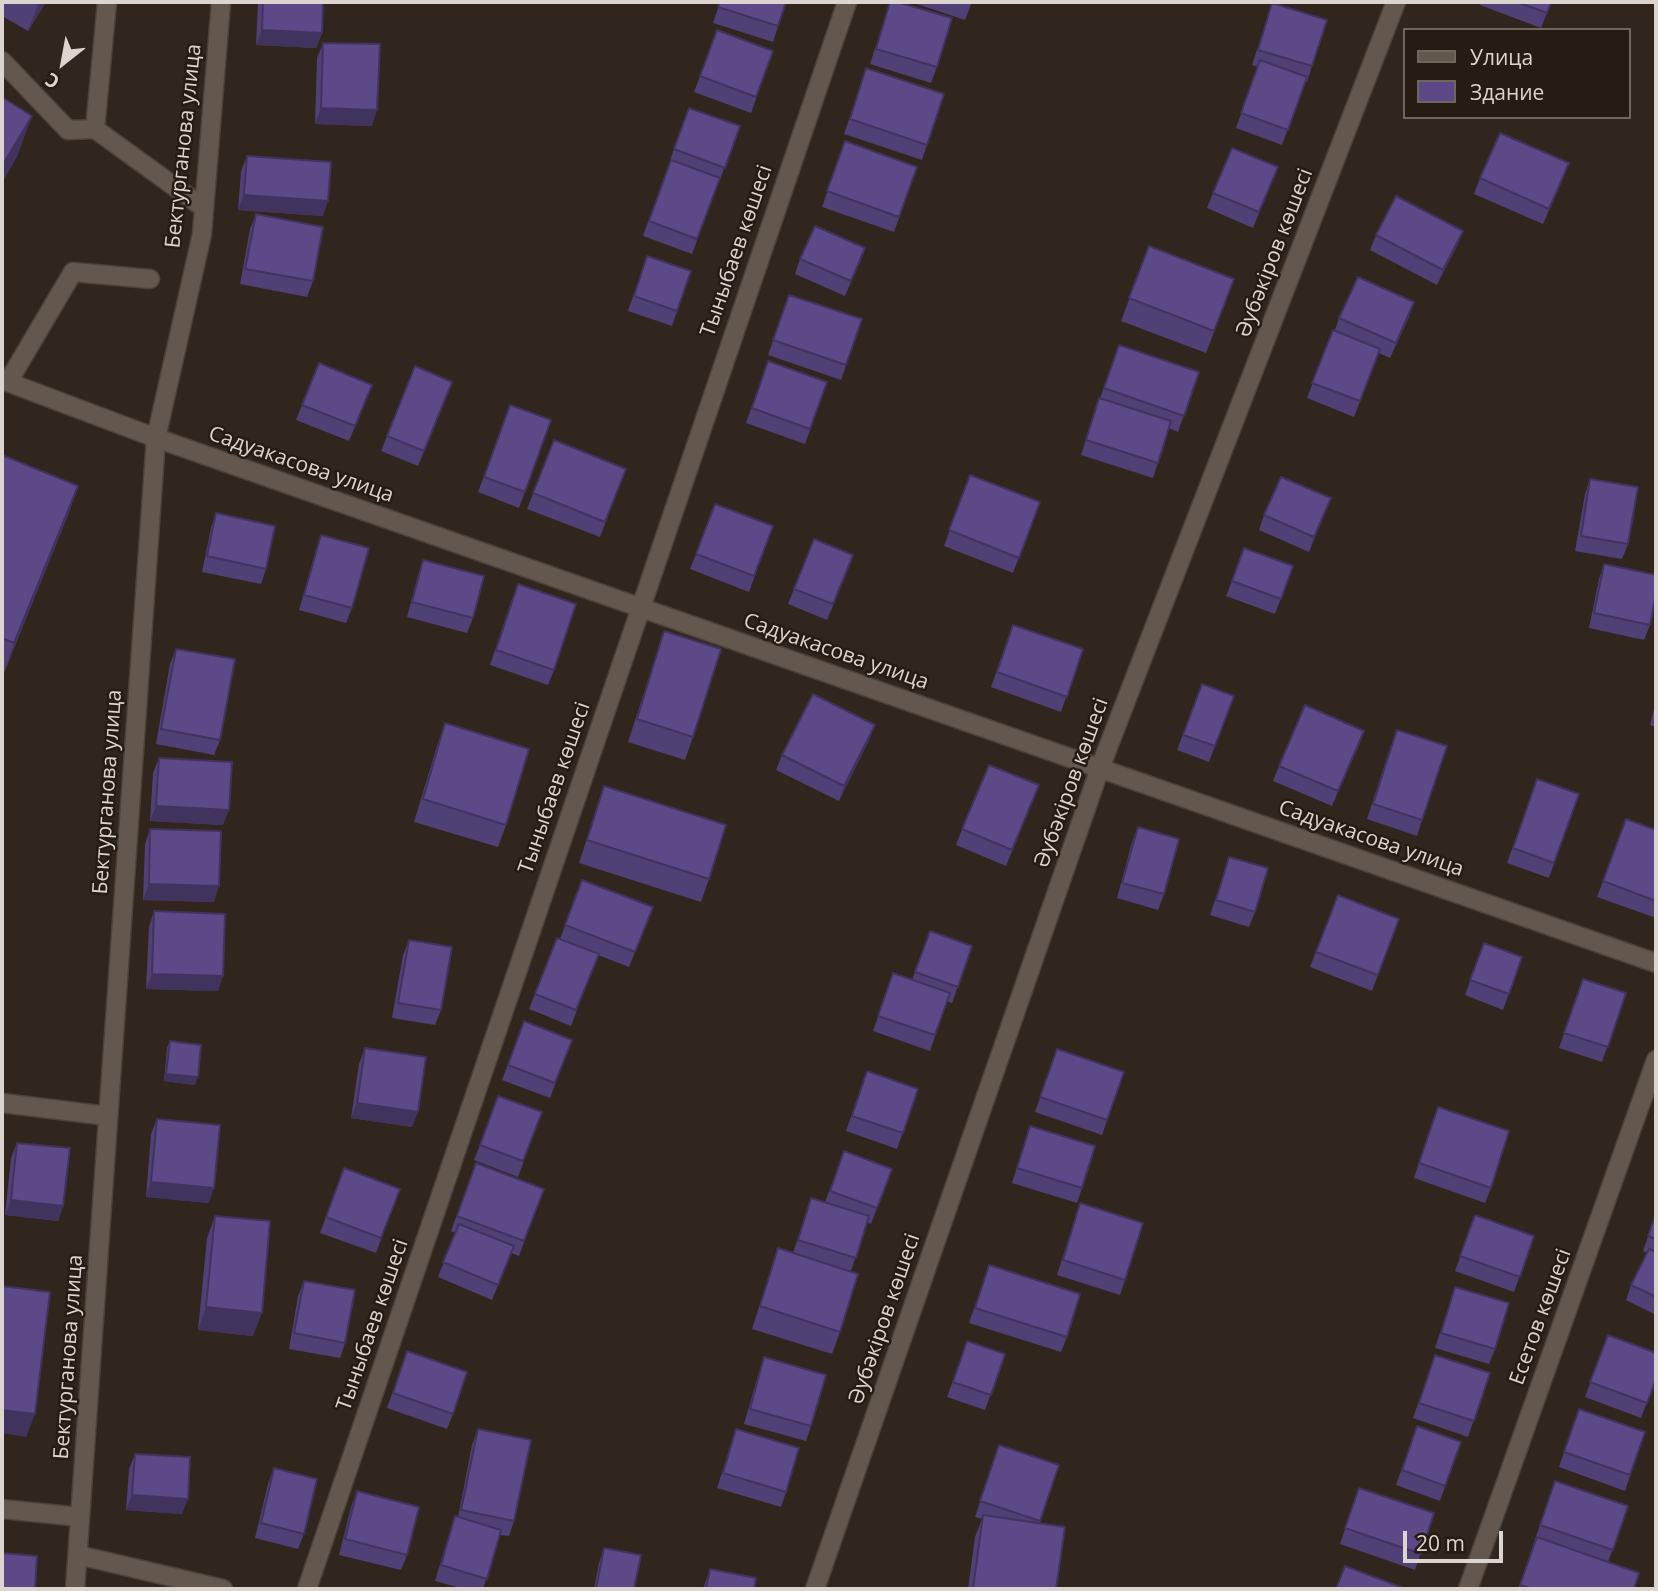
<!DOCTYPE html>
<meta charset="utf-8">
<style>
body{margin:0}
#map{position:relative;width:1658px;height:1591px;overflow:hidden;background:#30261d;font-family:"Open Sans",sans-serif}
canvas{display:block}
.frame{position:absolute;inset:0;border:4px solid #dcd5cf;pointer-events:none}
.legend{position:absolute;left:1403px;top:28px;width:228px;height:91px;box-sizing:border-box;background:#261c13;border:2px solid #6f665e;margin:0;padding:9px 12px;list-style:none;font-size:21px;color:#dcd5cf}
.legend li{display:flex;align-items:center;gap:14px;height:35px}
.legend b{width:35px;border:2px solid #6f665e}
.north{position:absolute;left:28px;top:28px;width:70px;height:70px;-webkit-text-stroke:5px #261c13;paint-order:stroke;rotate:211deg;font-size:19px;font-weight:700;line-height:28px;text-align:center;color:#dcd5cf}
.north::after{content:'';display:block;margin:auto;width:24px;height:32px;background:#dcd5cf;clip-path:polygon(50% 0,100% 100%,50% 72%,0 100%)}
.scale{position:absolute;left:1403px;top:1531px;width:100px;height:32px;box-sizing:border-box;border:4px solid #dcd5cf;border-top:0;padding-left:9px;font-size:21px;line-height:24px;white-space:nowrap;color:#dcd5cf;-webkit-text-stroke:5px #261c13;paint-order:stroke}
</style>
<div id="map">
<canvas width="1658" height="1591"></canvas>
<div class="frame"></div>
<ul class="legend">
<li><b style="height:9px;background:#64584e"></b>Улица</li>
<li><b style="height:19px;background:#5c4a88"></b>Здание</li>
</ul>
<div class="north">С</div>
<div class="scale">20 m</div>
</div>
<script>
const context = document.querySelector('canvas').getContext('2d');
context.lineJoin = 'round';
const poly = rows => new Path2D(rows.map(r => 'M' + r).join(''));
function trace(path, color, width, dash) { context.strokeStyle = color; context.lineWidth = width; context.lineCap = dash ? 'butt' : 'round'; context.setLineDash(dash || []); context.stroke(path); }
function paint(path, color) { context.fillStyle = color; context.fill(path, 'evenodd'); }
function label(font, color, halo, rows, align = 'center') {
  context.font = font + ' "Open Sans",sans-serif'; context.lineWidth = 5; context.setLineDash([]); context.textBaseline = 'middle'; context.strokeStyle = halo; context.fillStyle = color; for (const [text, x, y, turn = 0] of rows) {
    context.save(); context.translate(x, y); context.rotate((+turn || 0) * Math.PI / 180); context.textAlign = isNaN(turn) ? turn : align; if (halo) context.strokeText(text, 0, 0); context.fillText(text, 0, 0); context.restore();
  }
}
const lane = poly([
 [107,2,95,129,204,208],
 [2,61,68,130,95,129],
 [8,382,73,272,150,279],
 [2,1103,108,1116]
]);
const street = poly([
 [2,380,156,438,1656,963],
 [2,1509,80,1517],
 [78,1555,223,1589],
 [75,1589,156,438,202,234,221,2],
 [307,1589,847,2],
 [815,1589,1100,768,1396,2],
 [1468,1589,1656,1060]
]);
const wall = poly([
 [2,2,46,2,28,31,2,16],
 [258,2,323,2,322,33,316,48,256,45],
 [720,2,786,2,773,42,713,23],
 [890,2,937,67,931,83,870,64],
 [911,2,972,2,965,20],
 [1481,2,1551,2,1541,28,1480,5],
 [1272,3,1312,66,1307,82,1305,81,1282,145,1236,128,1258,67,1252,65],
 [717,30,773,51,751,113,694,92],
 [323,43,372,126,315,124,317,58],
 [861,84,927,145,922,160,844,134],
 [740,126,692,254,643,236,674,149],
 [845,141,917,167,894,232,822,207],
 [247,156,323,216,238,210,241,171],
 [1480,178,1563,178,1543,224,1474,194],
 [1272,182,1253,228,1207,208,1213,193],
 [256,214,313,281,307,297,240,284,250,229],
 [1463,231,1457,246,1437,285,1370,250,1376,235],
 [1149,246,1234,279,1206,353,1121,321],
 [865,248,845,296,795,274,800,259],
 [647,256,691,271,672,326,628,311],
 [789,295,862,319,841,380,768,355],
 [1409,317,1390,358,1379,353,1354,417,1307,398,1333,330,1335,330,1339,318],
 [1119,345,1199,372,1178,432,1169,428,1153,478,1081,455,1094,413,1099,398,1100,398],
 [768,361,827,382,805,444,746,423],
 [446,397,418,466,381,451,387,436],
 [366,400,349,441,296,420,302,405],
 [510,405,551,420,519,508,478,492],
 [554,440,626,469,600,537,527,509],
 [2,455,78,486,68,515,4,673,2,672],
 [970,475,1040,502,1013,573,944,546],
 [1590,479,1628,544,1622,559,1575,551,1585,494],
 [216,513,266,569,261,584,202,572,211,528],
 [1325,513,1309,552,1259,530,1264,515],
 [773,526,749,592,690,569,696,554],
 [321,535,352,608,346,623,299,610,316,550],
 [423,560,473,618,467,633,407,617,418,575],
 [1604,564,1650,625,1644,640,1589,628,1599,579],
 [1293,566,1275,614,1226,596,1232,581],
 [848,570,827,620,788,604,794,589],
 [512,599,554,670,548,685,490,665],
 [1013,625,1083,649,1061,712,991,687],
 [664,631,693,737,685,760,628,742],
 [176,649,220,740,214,755,156,744,170,664],
 [1202,684,1234,696,1209,762,1177,750],
 [1656,701,1656,727,1650,725],
 [445,723,506,825,498,847,414,822,437,746],
 [1364,731,1332,806,1273,781,1279,766],
 [869,740,839,801,776,770,782,755],
 [1391,745,1422,820,1417,836,1367,819],
 [159,758,223,825,150,821,153,773],
 [1537,779,1579,794,1549,878,1507,863],
 [1039,785,1006,866,956,845,962,829],
 [604,786,709,879,701,902,579,863],
 [1626,819,1656,830,1656,918,1597,897],
 [1138,827,1164,894,1158,910,1117,898,1132,842],
 [150,829,214,902,143,900,145,844],
 [1229,857,1255,912,1249,927,1210,915],
 [582,880,653,907,629,967,598,955,571,1026,529,1009,557,938,560,939],
 [1338,895,1399,919,1372,991,1310,967],
 [154,911,218,991,146,989,149,927],
 [930,931,972,946,952,1003,947,1001,930,1051,873,1031,893,973,912,980],
 [409,940,441,1010,435,1025,392,1018,403,955],
 [1484,943,1522,957,1503,1010,1465,995],
 [1583,979,1626,993,1602,1062,1559,1048],
 [524,1021,572,1040,550,1098,502,1080],
 [170,1041,195,1085,164,1081,167,1048],
 [365,1048,412,1127,351,1118,359,1064],
 [1057,1049,1124,1072,1102,1135,1035,1112],
 [867,1071,918,1089,897,1149,846,1131],
 [542,1112,518,1177,474,1160,480,1145],
 [157,1119,209,1203,146,1197,151,1134],
 [1432,1122,1491,1188,1485,1203,1414,1178],
 [1030,1126,1082,1188,1077,1203,1012,1183],
 [17,1143,63,1206,58,1221,5,1215,11,1158],
 [844,1151,892,1169,871,1224,867,1222,851,1271,840,1332,832,1354,752,1329,778,1248,793,1253,811,1198,825,1202],
 [476,1163,544,1189,519,1256,511,1253,492,1300,438,1277,455,1233,451,1231],
 [344,1168,400,1189,376,1253,320,1233],
 [1080,1203,1125,1280,1120,1295,1057,1275],
 [1656,1214,1656,1315,1626,1300,1631,1285,1647,1253,1643,1251],
 [1475,1215,1534,1236,1514,1292,1455,1271],
 [215,1216,253,1336,198,1330,207,1238],
 [989,1265,1067,1337,1061,1352,969,1323],
 [304,1281,345,1343,340,1358,289,1349,298,1296],
 [1455,1287,1495,1349,1489,1364,1435,1348],
 [1608,1335,1656,1379,1641,1418,1585,1397],
 [967,1341,1005,1354,985,1410,947,1397],
 [407,1351,453,1414,447,1429,387,1408],
 [1435,1355,1490,1373,1468,1437,1413,1418],
 [764,1357,811,1426,806,1441,744,1424,759,1372],
 [1579,1409,1645,1432,1625,1491,1559,1467],
 [1417,1426,1461,1442,1440,1501,1396,1485],
 [478,1429,514,1521,509,1536,500,1535,483,1589,464,1589,435,1581,450,1531,455,1516,458,1517,472,1445],
 [736,1429,786,1492,781,1507,717,1488],
 [999,1445,1059,1465,1040,1523,1056,1589,968,1589,975,1537,982,1519,975,1517],
 [135,1454,182,1514,126,1510,129,1469],
 [274,1468,304,1534,298,1549,255,1538,268,1484],
 [1555,1481,1628,1506,1608,1562,1634,1589,1518,1589],
 [1359,1488,1434,1513,1415,1570,1340,1544],
 [357,1491,407,1555,401,1570,339,1555,351,1507],
 [604,1548,634,1589,594,1589,599,1563],
 [710,1569,754,1589,703,1589]
]);
const shadedWall = poly([
 [39,2,46,2,28,31],
 [262,30,322,33,316,48,256,45],
 [321,108,377,110,372,126,315,124],
 [32,116,17,157,2,183,2,166],
 [1278,167,1272,182,1253,228,1259,212],
 [244,195,328,201,323,216,238,210],
 [1463,231,1457,246,1437,285,1443,270],
 [865,248,860,263,845,296,851,281],
 [1414,302,1409,317,1390,358,1396,343],
 [78,486,68,515,4,673,14,643],
 [1331,498,1325,513,1309,552,1314,537],
 [875,725,869,740,839,801,844,786],
 [1364,731,1359,746,1332,806,1338,791],
 [156,806,229,810,223,825,150,821],
 [149,884,219,886,214,902,143,900],
 [152,974,223,976,218,991,146,989],
 [166,1074,198,1077,195,1085,164,1081],
 [357,1103,418,1112,412,1127,351,1118],
 [151,1182,214,1188,209,1203,146,1197],
 [11,1200,63,1206,58,1221,5,1215],
 [206,1307,262,1313,253,1336,198,1330],
 [2,1410,35,1414,26,1437,2,1433],
 [132,1495,188,1499,182,1514,126,1510]
]);
const building = poly([
 [263,2,323,2,322,33,262,30,263,2],
 [720,2,786,2,778,26,718,7,720,2],
 [890,2,897,2,952,18,937,67,876,49,890,2],
 [1517,2,1551,2,1547,13,1517,2],
 [1272,3,1327,20,1312,66,1258,50,1272,3],
 [717,30,773,51,756,97,700,76,717,30],
 [323,43,380,44,377,110,321,108,323,43],
 [1260,60,1307,77,1288,130,1241,113,1260,60],
 [866,68,944,94,927,145,850,119,866,68],
 [2,97,32,116,2,166,2,97],
 [689,108,740,126,725,168,674,149,689,108],
 [1500,133,1569,163,1549,209,1480,178,1500,133],
 [845,141,917,167,899,217,827,191,845,141],
 [1232,148,1278,167,1259,212,1213,193,1232,148],
 [247,156,331,162,328,201,244,195,247,156],
 [671,160,720,178,697,239,649,221,671,160],
 [1396,196,1463,231,1443,270,1376,235,1396,196],
 [256,214,323,227,313,281,245,269,256,214],
 [815,226,865,248,851,281,800,259,815,226],
 [1149,246,1234,279,1214,331,1129,298,1149,246],
 [647,256,691,271,677,311,634,296,647,256],
 [1358,277,1414,302,1396,343,1339,318,1358,277],
 [789,295,862,319,846,365,773,340,789,295],
 [1333,330,1380,349,1360,401,1312,383,1333,330],
 [1119,345,1199,372,1184,416,1104,388,1119,345],
 [768,361,827,382,810,429,752,408,768,361],
 [319,363,372,385,355,426,302,405,319,363],
 [415,366,452,382,424,451,387,436,415,366],
 [1099,398,1171,421,1158,463,1086,440,1099,398],
 [510,405,551,420,525,492,484,477,510,405],
 [554,440,626,469,605,522,533,493,554,440],
 [2,455,78,486,14,643,2,638,2,455],
 [970,475,1040,502,1019,558,949,530,970,475],
 [1281,477,1331,498,1314,537,1264,515,1281,477],
 [1590,479,1638,487,1628,544,1581,536,1590,479],
 [715,504,773,526,754,576,696,554,715,504],
 [216,513,275,526,266,569,207,556,216,513],
 [321,535,369,548,352,608,304,595,321,535],
 [814,539,853,555,833,604,794,589,814,539],
 [1244,548,1293,566,1281,599,1232,581,1244,548],
 [423,560,484,576,473,618,412,602,423,560],
 [1604,564,1656,575,1656,593,1650,625,1594,613,1604,564],
 [518,584,576,604,554,670,496,650,518,584],
 [1013,625,1083,649,1067,697,997,672,1013,625],
 [664,631,721,649,693,737,637,719,664,631],
 [176,649,235,659,220,740,161,729,176,649],
 [1202,684,1234,696,1215,746,1183,735,1202,684],
 [813,694,875,725,844,786,782,755,813,694],
 [1305,705,1364,731,1338,791,1279,766,1305,705],
 [445,723,529,749,506,825,423,799,445,723],
 [1397,730,1447,746,1422,820,1373,804,1397,730],
 [159,758,232,762,229,810,156,806,159,758],
 [989,765,1039,785,1012,850,962,829,989,765],
 [1537,779,1579,794,1554,863,1513,848,1537,779],
 [604,786,726,825,709,879,587,840,604,786],
 [1626,819,1656,830,1656,901,1603,881,1626,819],
 [1138,827,1179,839,1164,894,1122,883,1138,827],
 [150,829,221,831,219,886,149,884,150,829],
 [1229,857,1268,868,1255,912,1216,900,1229,857],
 [582,880,653,907,635,952,565,925,582,880],
 [1338,895,1399,919,1378,975,1316,952,1338,895],
 [154,911,225,914,223,976,152,974,154,911],
 [930,931,972,946,958,987,915,972,930,931],
 [557,938,599,954,576,1010,535,994,557,938],
 [409,940,452,947,441,1010,398,1003,409,940],
 [1484,943,1522,957,1509,994,1470,980,1484,943],
 [893,973,950,993,935,1035,878,1016,893,973],
 [1583,979,1626,993,1608,1047,1564,1033,1583,979],
 [524,1021,572,1040,555,1083,508,1065,524,1021],
 [170,1041,201,1045,198,1077,166,1074,170,1041],
 [365,1048,426,1057,418,1112,357,1103,365,1048],
 [1057,1049,1124,1072,1107,1120,1040,1097,1057,1049],
 [867,1071,918,1089,903,1133,852,1116,867,1071],
 [498,1096,542,1112,523,1161,480,1145,498,1096],
 [1438,1107,1509,1131,1491,1188,1419,1163,1438,1107],
 [157,1119,220,1125,214,1188,151,1182,157,1119],
 [1030,1126,1095,1146,1082,1188,1017,1168,1030,1126],
 [17,1143,70,1148,63,1206,11,1200,17,1143],
 [844,1151,892,1169,877,1208,830,1191,844,1151],
 [476,1163,544,1189,524,1241,457,1216,476,1163],
 [344,1168,400,1189,381,1238,326,1217,344,1168],
 [811,1198,869,1216,856,1258,798,1240,811,1198],
 [1080,1203,1143,1223,1125,1280,1063,1260,1080,1203],
 [1656,1214,1656,1239,1648,1236,1656,1214],
 [1475,1215,1534,1236,1520,1277,1460,1256,1475,1215],
 [215,1216,270,1221,262,1313,206,1307,215,1216],
 [459,1224,514,1246,498,1285,443,1262,459,1224],
 [778,1248,858,1274,840,1332,760,1306,778,1248],
 [1649,1249,1656,1252,1656,1297,1631,1285,1649,1249],
 [989,1265,1080,1294,1067,1337,975,1308,989,1265],
 [304,1281,355,1290,345,1343,294,1333,304,1281],
 [2,1286,50,1292,35,1414,2,1410,2,1286],
 [1455,1287,1509,1303,1495,1349,1441,1333,1455,1287],
 [1608,1335,1656,1353,1656,1379,1647,1403,1590,1382,1608,1335],
 [967,1341,1005,1354,991,1395,953,1382,967,1341],
 [407,1351,467,1372,453,1414,393,1393,407,1351],
 [1435,1355,1490,1373,1474,1421,1419,1403,1435,1355],
 [764,1357,826,1375,811,1426,750,1409,764,1357],
 [1579,1409,1645,1432,1630,1475,1564,1452,1579,1409],
 [1417,1426,1461,1442,1445,1486,1402,1470,1417,1426],
 [478,1429,531,1440,514,1521,461,1510,478,1429],
 [736,1429,799,1448,786,1492,723,1473,736,1429],
 [999,1445,1059,1465,1040,1521,980,1501,999,1445],
 [135,1454,190,1457,188,1499,132,1495,135,1454],
 [274,1468,317,1479,304,1534,261,1523,274,1468],
 [1555,1481,1628,1506,1613,1550,1540,1525,1555,1481],
 [1359,1488,1434,1513,1421,1554,1345,1528,1359,1488],
 [357,1491,419,1507,407,1555,345,1539,357,1491],
 [983,1515,1065,1527,1056,1589,973,1589,983,1515],
 [455,1516,501,1530,487,1579,441,1565,455,1516],
 [1537,1537,1639,1573,1634,1589,1533,1589,1520,1585,1537,1537],
 [604,1548,641,1555,634,1589,596,1589,604,1548],
 [2,1553,37,1556,35,1589,2,1589,2,1553],
 [1345,1566,1406,1589,1336,1589,1345,1566],
 [710,1569,756,1578,754,1589,706,1589,710,1569]
]);
const streetNames = [
 ["Бектурганова улица",184,146,-84],
 ["Тыныбаев көшесі",737,251,-71],
 ["Әубәкіров көшесі",1275,253,-69],
 ["Садуакасова улица",301,465,19],
 ["Садуакасова улица",836,652,19],
 ["Әубәкіров көшесі",1072,783,-70],
 ["Тыныбаев көшесі",555,788,-71],
 ["Бектурганова улица",108,792,-86],
 ["Садуакасова улица",1371,839,19],
 ["Есетов көшесі",1541,1317,-70],
 ["Әубәкіров көшесі",885,1319,-71],
 ["Тыныбаев көшесі",373,1325,-71],
 ["Бектурганова улица",69,1357,-86]
];
trace(lane, '#4b423b', 21);
trace(street, '#4b423b', 21);
trace(lane, '#64584e', 18);
trace(street, '#64584e', 18);
paint(wall, '#4f4075');
paint(shadedWall, '#40345f');
paint(building, '#5c4a88');
trace(building, '#40345f', 2);
label('21px', '#dcd5cf', '#261c13', streetNames);
</script>
